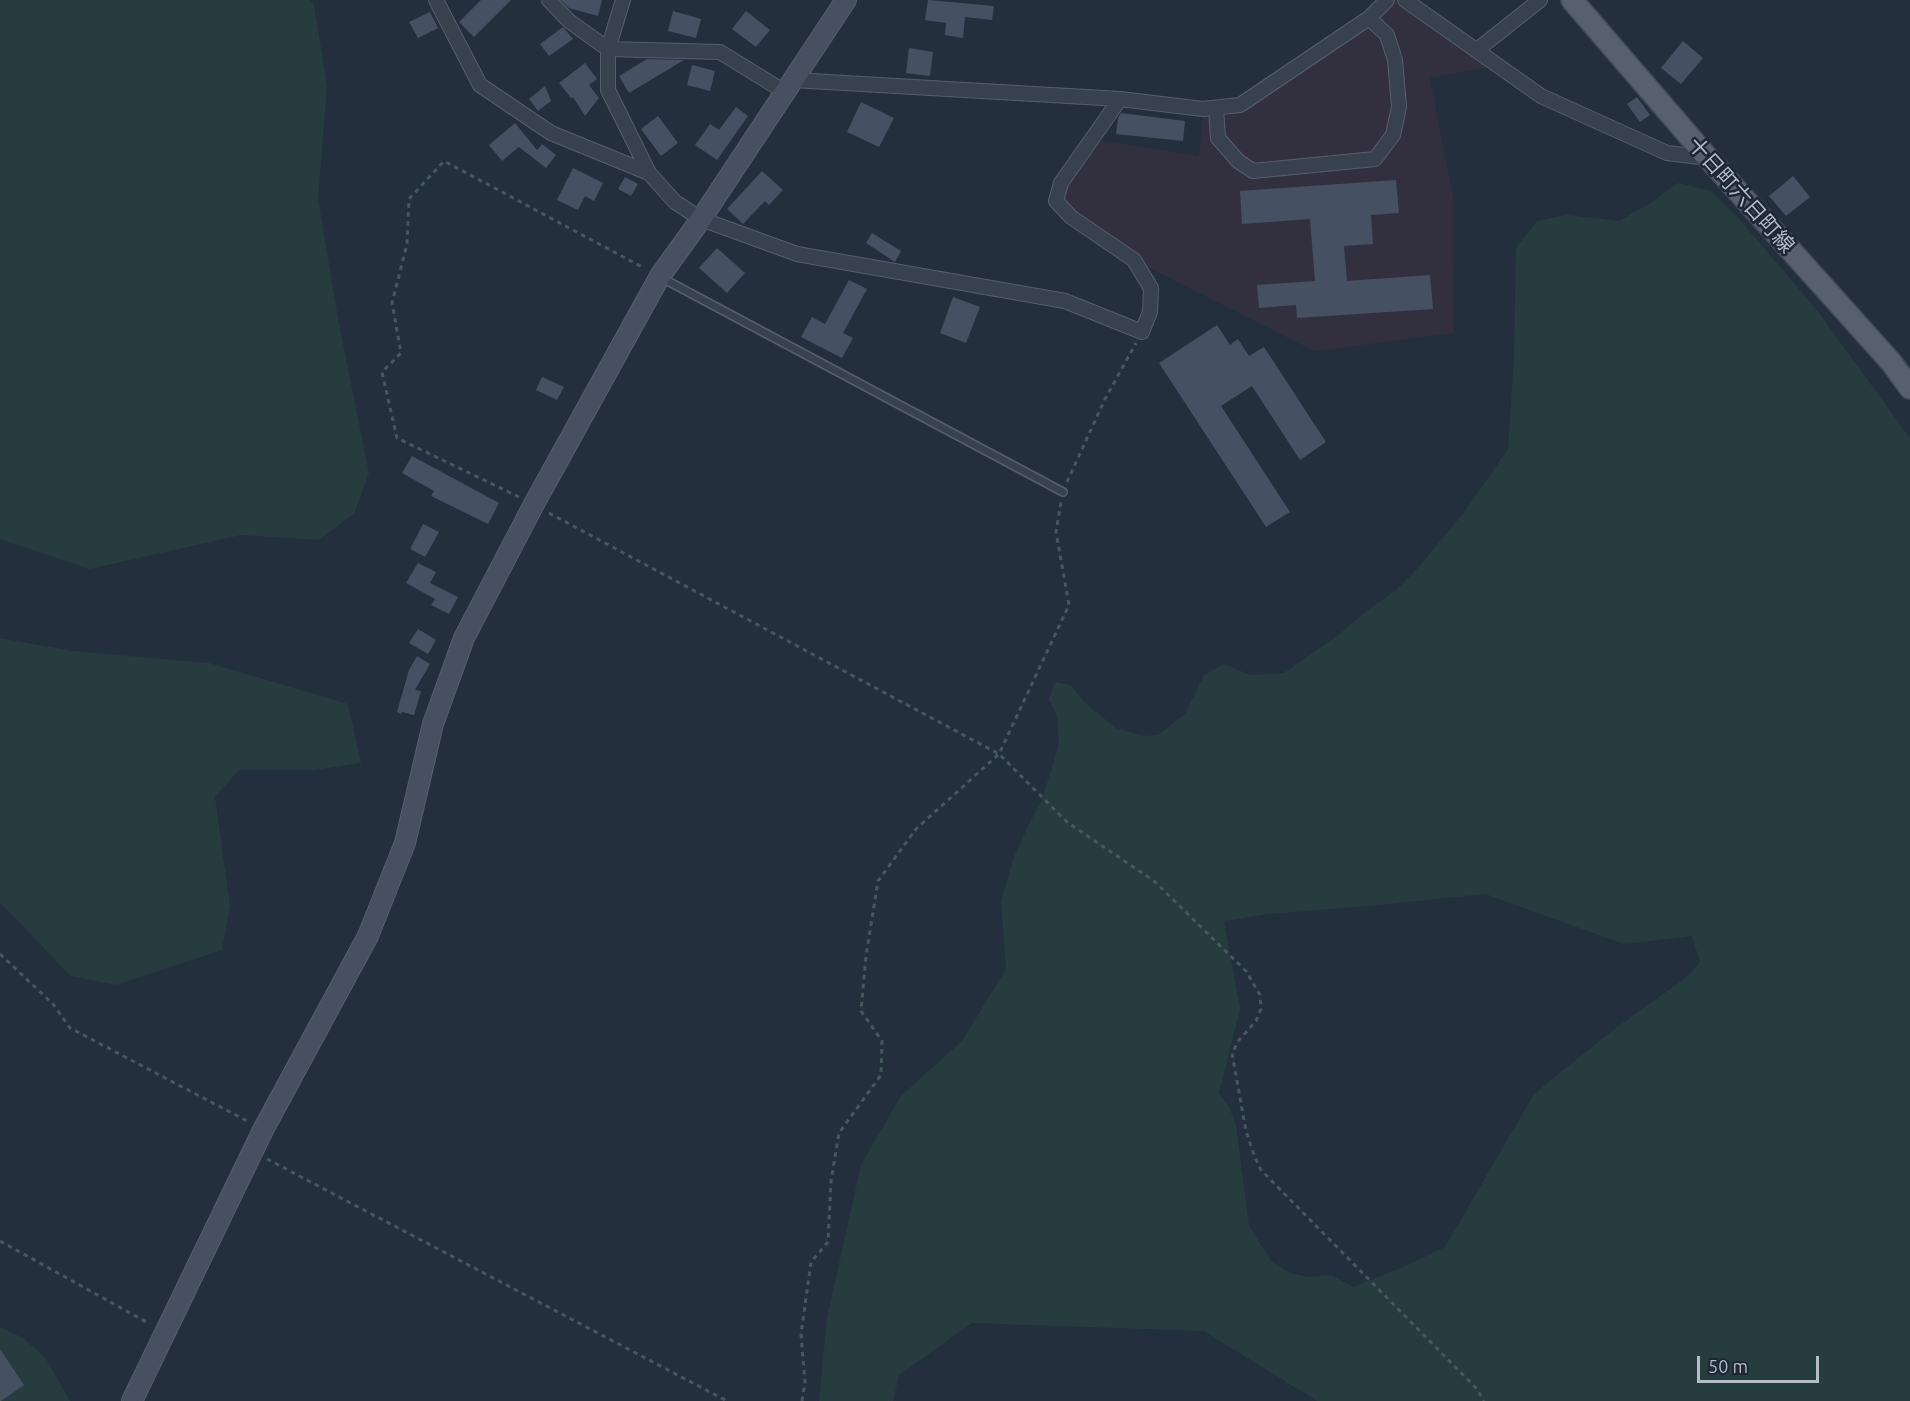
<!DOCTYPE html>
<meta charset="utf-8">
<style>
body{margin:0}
#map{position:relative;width:1910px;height:1401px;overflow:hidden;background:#242f3e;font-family:Ubuntu,sans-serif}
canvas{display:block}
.scale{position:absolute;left:1697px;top:1356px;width:122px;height:27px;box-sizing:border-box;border:3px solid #b4bcc9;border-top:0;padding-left:8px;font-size:18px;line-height:21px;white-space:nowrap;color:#b4bcc9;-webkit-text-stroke:4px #1d2633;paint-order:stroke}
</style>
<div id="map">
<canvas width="1910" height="1401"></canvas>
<div class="scale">50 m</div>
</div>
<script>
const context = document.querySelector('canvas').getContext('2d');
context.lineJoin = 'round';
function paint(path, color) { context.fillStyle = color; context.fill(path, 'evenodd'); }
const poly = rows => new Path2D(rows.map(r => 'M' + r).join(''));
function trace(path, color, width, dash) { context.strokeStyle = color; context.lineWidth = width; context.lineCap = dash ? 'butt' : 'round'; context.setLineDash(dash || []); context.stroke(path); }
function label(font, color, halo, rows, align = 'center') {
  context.font = font + ' Ubuntu,"Noto Sans JP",sans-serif'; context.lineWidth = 5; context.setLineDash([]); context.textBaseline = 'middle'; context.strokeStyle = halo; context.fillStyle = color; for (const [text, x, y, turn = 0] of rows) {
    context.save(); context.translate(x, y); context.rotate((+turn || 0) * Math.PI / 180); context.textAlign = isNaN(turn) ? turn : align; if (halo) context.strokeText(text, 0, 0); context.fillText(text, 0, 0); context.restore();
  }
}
const medical = poly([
 [1387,0,1405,0,1498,65,1430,78,1453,199,1454,333,1314,351,1134,260,1056,201,1091,139,1199,156,1203,109,1240,105]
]);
const green = poly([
 [0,0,310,0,314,5,327,86,318,199,338,319,369,473,354,514,318,540,241,535,90,569,0,539],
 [1678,183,1711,191,1740,220,1816,309,1910,438,1910,1401,1317,1401,1204,1331,972,1323,899,1375,893,1401,819,1401,827,1318,861,1165,900,1097,962,1041,1006,969,1001,901,1014,857,1030,822,1042,800,1059,744,1057,715,1049,699,1055,682,1071,685,1084,702,1116,728,1143,736,1158,735,1185,714,1204,675,1224,664,1250,675,1284,673,1337,636,1373,606,1395,591,1416,570,1465,511,1508,449,1514,358,1516,248,1537,221,1567,215,1619,221,1649,204],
 [1485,894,1624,944,1692,936,1700,962,1687,977,1613,1030,1534,1094,1445,1247,1406,1266,1353,1287,1331,1275,1309,1277,1290,1273,1272,1262,1249,1226,1236,1125,1229,1107,1219,1093,1240,1009,1224,921,1268,914,1369,906],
 [0,638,72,651,209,663,348,704,361,763,314,770,239,770,215,797,230,906,222,950,116,985,71,976,0,903],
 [0,1327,23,1338,45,1357,70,1401,0,1401]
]);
const building = poly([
 [481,0,511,0,474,37,459,22],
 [561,0,602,0,598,16,569,8],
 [928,0,994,6,992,20,965,17,963,38,945,35,946,23,925,20],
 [673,11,701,19,696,38,668,31],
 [746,11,770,30,756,47,732,29],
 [430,12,438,28,418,38,409,22],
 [563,27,573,39,549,56,540,44],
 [1683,41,1703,58,1681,84,1661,68],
 [909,48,933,52,930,76,906,73],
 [647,59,684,60,629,93,619,76],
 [585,63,597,79,589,85,599,98,585,116,573,97,571,98,559,83],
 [692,65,715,71,710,91,687,85],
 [545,86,551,101,538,111,529,99],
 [1637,97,1650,115,1640,122,1627,104],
 [861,102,894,118,879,147,847,132],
 [736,107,748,116,717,160,695,145,710,124,719,130],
 [1121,113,1185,121,1183,141,1116,134,1118,118],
 [658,116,678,143,661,156,641,129],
 [515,123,537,150,542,144,556,155,546,168,519,147,502,161,489,145],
 [573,168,603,183,594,201,585,196,578,210,557,200],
 [762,171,783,190,769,205,765,201,743,224,727,209],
 [1793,176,1810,197,1786,216,1769,196],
 [625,177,638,184,631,196,618,189],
 [1396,180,1399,213,1371,215,1373,244,1344,246,1347,281,1430,275,1433,309,1297,318,1296,305,1259,308,1257,285,1315,281,1310,219,1242,224,1240,191],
 [872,233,901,251,895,262,866,243],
 [717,248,745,273,727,293,699,268],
 [849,280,867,289,843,333,853,338,842,358,801,337,812,317,825,324],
 [953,297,980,307,966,343,940,333],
 [1217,325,1230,345,1238,339,1249,356,1264,347,1326,442,1300,460,1252,386,1221,406,1290,512,1266,527,1159,363],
 [542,377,564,387,557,400,536,390],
 [412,456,499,503,488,524,431,496,434,491,402,473],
 [423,524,439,532,425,557,410,549],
 [418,563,436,572,430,583,458,597,449,614,431,605,435,599,406,583],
 [418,629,436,640,428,654,409,643],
 [417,656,430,664,415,690,421,691,414,715,402,712,401,714,397,712,409,670],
 [0,1349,24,1385,1,1401,0,1401]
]);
const path = poly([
 [1067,482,1105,399,1136,343],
 [519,497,397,438,382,372,401,353,392,303,407,244,409,199,444,161,644,268],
 [549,513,999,754,1067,822,1154,881,1246,971,1260,995,1261,1009,1256,1021,1239,1040,1232,1053,1246,1131,1254,1155,1261,1170,1477,1389,1484,1401],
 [0,954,53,1004,70,1028,249,1122],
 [267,1159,727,1401],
 [0,1241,150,1324],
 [802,1401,805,1383,801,1334,811,1262,828,1242,831,1181,839,1133,881,1075,882,1041,861,1011,866,956,878,881,916,829,999,754,1069,605,1056,532,1061,502]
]);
const lane = poly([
 [662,278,1063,492]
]);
const street = poly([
 [436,0,480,85,551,133,649,173,675,202,701,219,797,254,1065,301,1142,332,1150,312,1151,288,1134,260,1071,217,1056,201,1061,183,1120,99],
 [549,0,569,21,608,49,720,52,785,92],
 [623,0,608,49,608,90,649,173],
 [1405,0,1541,96,1667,153,1708,158],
 [1477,50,1540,0],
 [793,80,1120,99,1203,109,1240,105,1369,18,1387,0],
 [1216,108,1218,138,1238,161,1253,171,1375,159,1393,135,1399,107,1395,60,1387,35,1369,18]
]);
const secondary = poly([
 [132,1401,263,1130,368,936,405,843,433,724,464,638,534,504,660,276,701,219,846,0]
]);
const primary = poly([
 [1572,0,1708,158,1891,362,1910,388]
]);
const streetNames = [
 ["十日町六日町線",1741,195,48]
];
paint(medical, '#32303f');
paint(green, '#263c3f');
paint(building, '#455162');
trace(lane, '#565f6c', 10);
trace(street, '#565f6c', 16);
trace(secondary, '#565f6c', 22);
trace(primary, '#414a57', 24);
trace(path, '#44595c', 3, [4.5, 4.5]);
trace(lane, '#38414e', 7);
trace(street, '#38414e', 14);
trace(secondary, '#465061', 20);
trace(primary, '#56606e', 21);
label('21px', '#b4bcc9', '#1d2633', streetNames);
</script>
